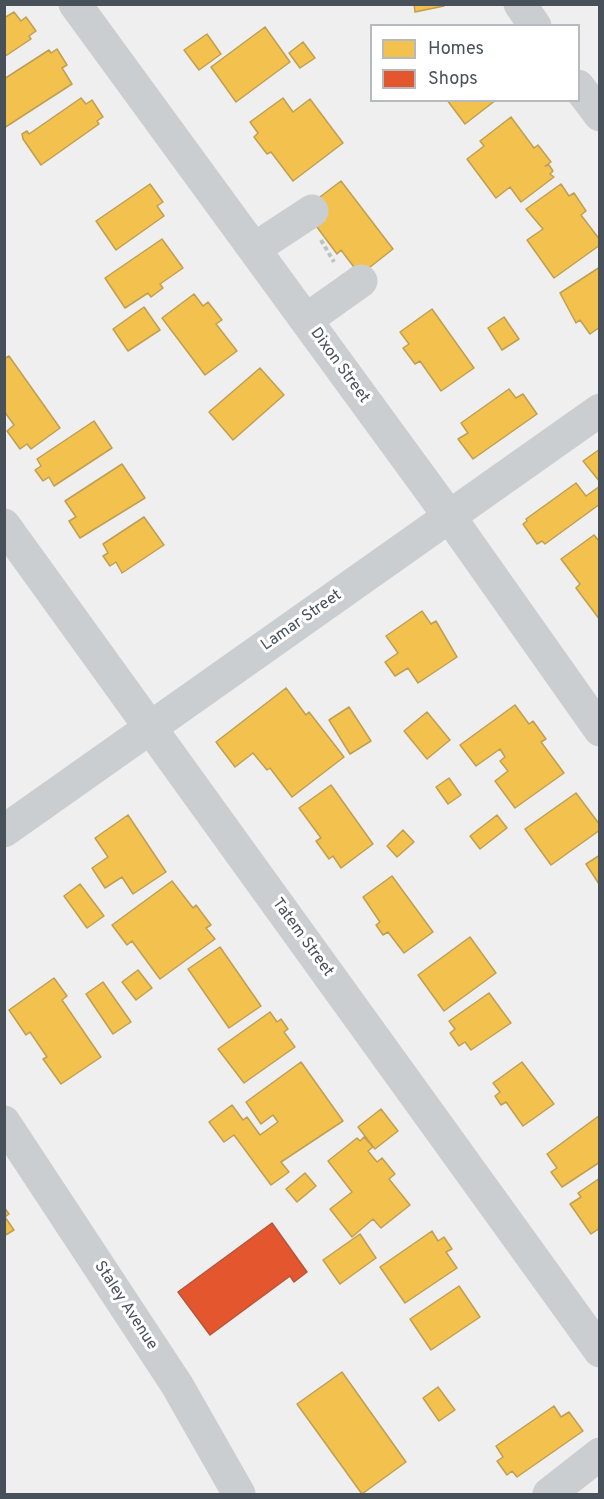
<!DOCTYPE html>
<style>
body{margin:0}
#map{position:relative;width:604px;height:1499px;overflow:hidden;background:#f0efef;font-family:Overpass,sans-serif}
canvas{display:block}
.frame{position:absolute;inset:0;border:6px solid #48505a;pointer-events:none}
.legend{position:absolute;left:370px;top:24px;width:210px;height:78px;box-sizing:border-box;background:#fff;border:2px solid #b6b9bd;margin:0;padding:8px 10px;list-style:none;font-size:18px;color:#48505a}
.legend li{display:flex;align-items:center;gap:12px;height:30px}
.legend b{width:30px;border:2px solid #b6b9bd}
</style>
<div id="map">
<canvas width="604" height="1499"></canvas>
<div class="frame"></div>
<ul class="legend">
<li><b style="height:16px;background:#f2c14e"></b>Homes</li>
<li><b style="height:16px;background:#e4572e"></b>Shops</li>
</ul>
</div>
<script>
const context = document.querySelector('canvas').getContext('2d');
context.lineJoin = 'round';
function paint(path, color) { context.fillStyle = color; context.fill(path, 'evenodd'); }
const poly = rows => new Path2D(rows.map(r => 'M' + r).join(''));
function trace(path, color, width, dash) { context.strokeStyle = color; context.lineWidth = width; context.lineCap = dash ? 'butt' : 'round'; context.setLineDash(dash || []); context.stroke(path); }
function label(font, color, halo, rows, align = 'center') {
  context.font = font + ' Overpass,sans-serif'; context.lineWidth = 6; context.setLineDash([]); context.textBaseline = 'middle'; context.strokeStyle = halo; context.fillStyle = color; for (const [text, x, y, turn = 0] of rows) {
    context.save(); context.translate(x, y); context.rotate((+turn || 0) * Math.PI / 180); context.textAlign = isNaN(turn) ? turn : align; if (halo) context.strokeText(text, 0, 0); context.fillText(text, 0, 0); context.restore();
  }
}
const homes = poly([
 [414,4,444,4,444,6,415,12,414,4],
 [14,12,21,21,26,17,36,31,29,36,31,39,4,57,4,18,14,12],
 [265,27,290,62,236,102,211,67,265,27],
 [207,34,221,54,199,70,184,50,207,34],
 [303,42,315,58,300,68,289,53,303,42],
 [57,49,67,65,62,68,72,84,4,128,4,79,49,50,51,53,57,49],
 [81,98,86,104,92,100,103,117,97,121,99,124,41,165,23,139,22,134,27,131,29,134,81,98],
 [283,98,293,112,310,99,343,143,293,181,271,152,267,154,254,137,258,133,250,122,283,98],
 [447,100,496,100,465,124,447,100],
 [511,117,534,148,538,145,551,162,545,166,549,165,553,171,550,174,554,177,521,202,510,187,496,198,467,159,484,146,480,141,511,117],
 [341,181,393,249,360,275,341,250,337,254,314,223,308,206,341,181],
 [150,184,163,202,157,206,164,216,116,250,96,221,150,184],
 [561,184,569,196,574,193,586,211,581,215,600,240,600,245,554,278,527,240,543,229,526,209,561,184],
 [162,239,183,268,160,284,163,288,151,297,148,293,125,308,105,278,162,239],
 [600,267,600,327,590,334,580,320,576,323,560,293,600,267],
 [194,294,203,306,208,302,222,320,216,324,237,351,205,375,162,318,194,294],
 [144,307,160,330,128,351,113,329,144,307],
 [432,309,474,368,441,391,420,361,415,364,403,348,409,344,400,332,432,309],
 [504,317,519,339,502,350,488,328,504,317],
 [9,356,60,428,31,449,27,444,20,449,7,431,14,425,4,411,4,359,9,356],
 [260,368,284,395,233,440,209,412,260,368],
 [509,389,516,398,523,394,537,414,473,459,458,439,468,433,461,423,509,389],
 [94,421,112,448,54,486,49,477,43,481,35,470,41,466,37,459,94,421],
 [600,449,600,482,583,461,600,449],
 [122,464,145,498,80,538,69,521,76,517,65,501,122,464],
 [576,483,586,496,600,486,600,504,545,544,542,541,537,544,523,524,527,521,526,519,576,483],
 [144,517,164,545,122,573,116,562,110,566,103,556,108,553,103,544,144,517],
 [594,535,600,542,600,620,576,588,580,584,561,559,594,535],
 [422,611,431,624,436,621,457,657,418,683,408,668,395,676,385,662,398,653,386,636,422,611],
 [286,688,306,715,309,712,344,757,292,797,270,768,267,770,253,753,235,767,216,742,286,688],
 [515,705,529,724,533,721,546,739,541,742,564,773,515,808,495,781,508,771,500,761,505,757,500,749,476,766,460,745,515,705],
 [349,707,371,741,350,754,329,720,349,707],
 [427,712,450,740,427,759,404,731,427,712],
 [449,778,461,795,448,804,436,787,449,778],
 [331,785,373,844,341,868,333,856,329,859,316,841,321,838,299,808,331,785],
 [576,793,600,825,600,830,551,865,525,829,576,793],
 [128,815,166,872,133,894,122,877,105,888,92,868,108,857,95,838,128,815],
 [497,815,507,828,480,849,470,836,497,815],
 [403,830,414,842,397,857,387,846,403,830],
 [600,855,600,884,599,884,586,864,600,855],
 [392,876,433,932,404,953,388,932,383,935,376,925,380,922,363,897,392,876],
 [172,881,193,908,196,905,211,925,206,928,215,939,160,979,132,941,127,945,112,925,172,881],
 [80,884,104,916,87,928,64,896,80,884],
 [470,937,496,973,444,1011,418,975,470,937],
 [220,947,261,1006,229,1028,188,969,220,947],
 [138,970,152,988,136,1000,122,982,138,970],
 [54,978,67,996,62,1000,101,1057,61,1084,43,1059,47,1057,30,1032,26,1035,9,1010,54,978],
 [103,982,131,1022,113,1034,86,994,103,982],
 [489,993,511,1023,471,1050,465,1042,459,1046,450,1033,455,1029,449,1021,489,993],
 [270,1012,277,1022,281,1019,288,1029,284,1032,295,1047,244,1083,218,1049,270,1012],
 [301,1062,343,1121,281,1162,289,1172,271,1185,234,1135,224,1142,209,1122,232,1105,243,1120,247,1117,260,1135,278,1122,273,1115,261,1124,246,1102,301,1062],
 [522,1062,554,1104,523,1126,506,1102,501,1105,495,1096,500,1092,493,1083,522,1062],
 [381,1109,398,1131,375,1149,358,1127,381,1109],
 [600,1115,600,1162,562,1187,551,1172,557,1168,547,1154,600,1115],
 [364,1137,373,1147,368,1151,377,1162,382,1158,395,1174,389,1179,410,1205,381,1228,373,1219,352,1237,330,1209,352,1192,328,1161,357,1138,360,1141,364,1137],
 [305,1173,316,1186,297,1202,286,1189,305,1173],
 [600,1178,600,1228,591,1234,570,1204,581,1197,578,1193,600,1178],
 [4,1207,9,1214,5,1217,14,1230,4,1236,4,1207],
 [432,1231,438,1241,444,1237,452,1249,446,1252,457,1268,405,1303,380,1267,432,1231],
 [360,1234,376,1258,340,1284,323,1260,360,1234],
 [459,1286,480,1317,431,1350,410,1319,459,1286],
 [342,1372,406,1462,362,1494,297,1404,342,1372],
 [438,1387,455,1410,439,1421,423,1398,438,1387],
 [554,1406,561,1417,569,1412,583,1431,517,1477,512,1471,507,1475,497,1461,503,1457,496,1446,554,1406]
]);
const shops = poly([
 [272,1223,307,1272,294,1282,290,1276,210,1335,178,1292,272,1223]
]);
const path = poly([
 [321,240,334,262]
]);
const minor = poly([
 [75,4,449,516,600,730],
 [520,4,535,26],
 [578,86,600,115],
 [254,249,312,211],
 [306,320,361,281],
 [4,525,600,1351],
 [4,831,600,410],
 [4,1122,177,1385,239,1494],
 [549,1494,600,1454]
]);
const streetNames = [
 ["Dixon Street",339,366,54],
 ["Lamar Street",302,621,-35],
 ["Tatem Street",302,938,54],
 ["Staley Avenue",125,1306,57]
];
paint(homes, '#f2c14e');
trace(homes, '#bf9f52', 1.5);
paint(shops, '#e4572e');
trace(shops, '#b5553b', 1.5);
trace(path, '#bac4c1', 4, [4.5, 3]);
trace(minor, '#cbced0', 33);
label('16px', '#48505a', '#fff', streetNames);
</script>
